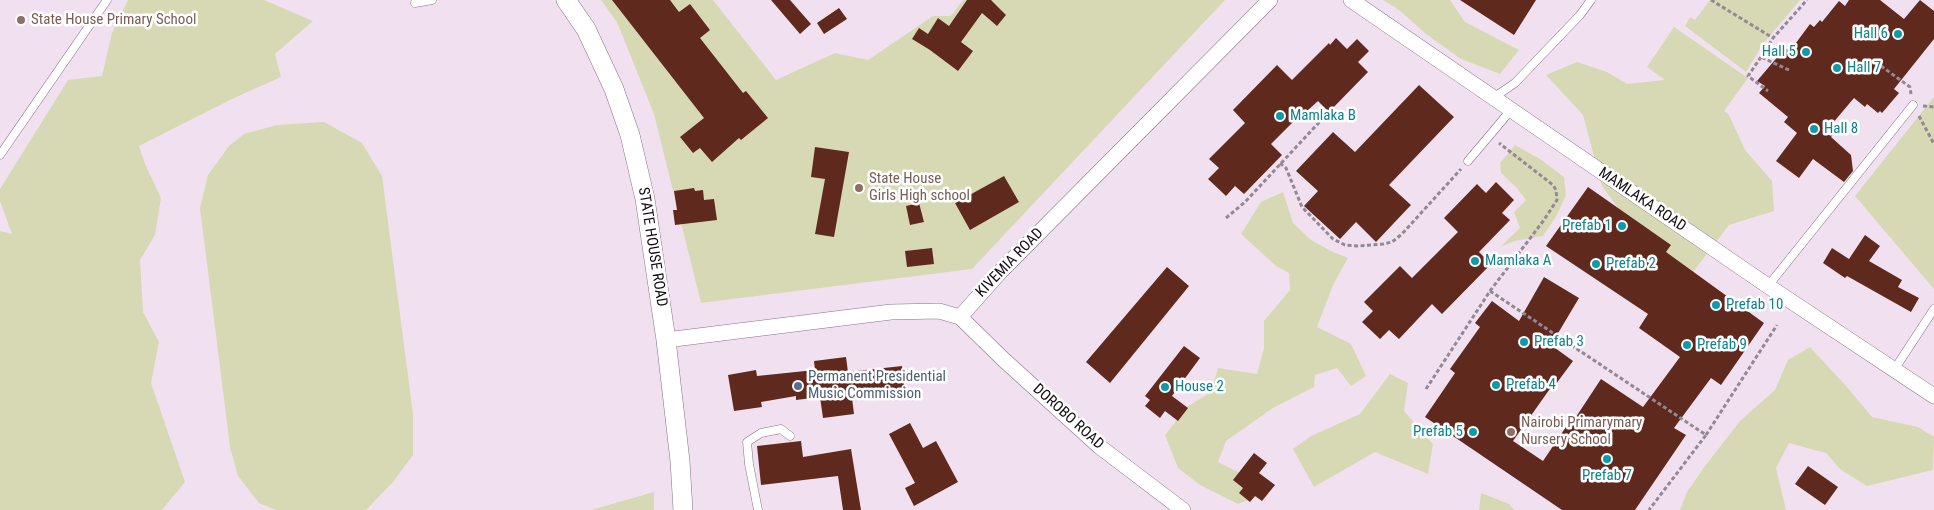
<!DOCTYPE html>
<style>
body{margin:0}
canvas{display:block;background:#f1e1f0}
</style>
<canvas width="1934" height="510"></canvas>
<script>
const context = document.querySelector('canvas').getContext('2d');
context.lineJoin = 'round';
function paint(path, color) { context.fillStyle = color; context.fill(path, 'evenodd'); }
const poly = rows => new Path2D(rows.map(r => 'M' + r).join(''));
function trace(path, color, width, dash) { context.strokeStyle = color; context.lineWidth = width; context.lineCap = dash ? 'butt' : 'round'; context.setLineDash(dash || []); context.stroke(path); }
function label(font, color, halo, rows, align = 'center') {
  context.font = font + ' "Roboto Condensed",sans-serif'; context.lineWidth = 5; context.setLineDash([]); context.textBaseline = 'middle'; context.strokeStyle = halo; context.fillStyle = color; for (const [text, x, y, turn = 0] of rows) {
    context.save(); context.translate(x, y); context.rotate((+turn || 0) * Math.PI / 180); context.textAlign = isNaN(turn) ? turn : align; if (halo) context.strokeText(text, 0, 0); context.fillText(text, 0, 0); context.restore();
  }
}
const green = poly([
 [128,0,264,0,313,21,275,54,281,77,232,99,139,146,145,164,161,198,155,235,140,260,143,312,159,342,151,383,185,482,162,510,0,510,0,231,12,234,0,201,0,189,68,80,102,76,112,33],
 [601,0,713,0,776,80,835,53,868,60,933,16,951,16,963,0,1225,0,972,269,701,303,654,114,617,22],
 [1383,0,1450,0,1465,22,1519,50,1500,74,1461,59,1426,34,1399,10],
 [1710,0,1800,0,1763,44,1746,72,1685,26,1690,17,1695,20],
 [1674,27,1748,78,1724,111,1729,115,1745,150,1772,181,1774,211,1729,225,1690,276,1619,209,1602,186,1583,115,1546,75,1577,62,1607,72,1627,84,1665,80,1647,67],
 [1934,97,1934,289,1855,196],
 [324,122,362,143,382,176,413,414,413,455,393,482,366,510,276,510,259,503,238,476,230,447,200,208,208,175,229,146,244,134,277,125],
 [1515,145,1540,159,1564,177,1566,195,1557,215,1543,236,1515,241,1500,247,1520,228,1514,212,1526,200,1516,187,1501,173,1500,163],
 [1283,192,1293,223,1311,240,1333,252,1348,258,1333,285,1317,327,1351,344,1366,376,1351,386,1337,368,1315,375,1314,387,1273,408,1226,441,1218,462,1244,475,1262,495,1238,504,1200,485,1178,468,1165,435,1187,407,1211,392,1218,368,1257,374,1264,348,1264,321,1290,290,1289,273,1276,266,1241,234,1261,202],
 [1810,347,1847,387,1872,417,1918,427,1934,437,1933,470,1867,486,1841,470,1826,453,1789,443,1776,468,1786,510,1680,510,1687,492,1705,466,1740,421,1775,390,1788,360],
 [1390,374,1408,383,1404,411,1433,444,1428,474,1375,452,1314,487,1293,449,1311,436,1360,414],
 [654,492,654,510,591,510],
 [1481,493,1509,504,1514,510,1479,510]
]);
const building = poly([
 [612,0,670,0,679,12,690,4,710,30,700,38,743,93,746,91,768,118,741,140,739,138,712,162,700,148,693,153,680,137,704,118],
 [771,0,790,0,811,24,800,34],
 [967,0,991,0,1006,15,997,26,982,13,961,42,973,51,958,71,930,50,912,39,919,28,928,34,938,18,949,26],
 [1460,0,1536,0,1514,35],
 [1849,0,1880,0,1904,19,1920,0,1934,11,1934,39,1894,89,1899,93,1882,113,1880,111,1878,113,1867,104,1865,107,1854,98,1832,124,1837,130,1831,137,1851,155,1853,171,1844,182,1813,159,1799,178,1776,161,1797,133,1784,122,1788,117,1759,93,1765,86,1757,81,1785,48,1790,51,1810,24,1814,27,1820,20,1822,22,1839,1,1845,6],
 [839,8,847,19,824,34,817,23],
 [1336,38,1347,49,1357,39,1369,51,1358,62,1368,72,1329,112,1318,101,1307,111,1306,109,1271,144,1282,155,1244,194,1235,186,1226,196,1208,179,1219,168,1209,159,1245,123,1233,110,1277,65,1292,80,1329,43,1330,45],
 [1419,85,1454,117,1389,185,1411,205,1376,242,1356,222,1340,239,1304,206,1318,191,1296,171,1333,132,1355,152],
 [815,147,849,152,834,237,815,234,825,179,811,177],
 [1004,176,1019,202,970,230,955,203],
 [1496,182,1514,200,1502,213,1510,220,1479,252,1491,264,1442,314,1432,304,1399,339,1389,330,1380,339,1362,322,1373,311,1364,302,1400,266,1412,278,1458,232,1444,218,1477,184,1486,193],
 [1588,187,1671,245,1666,252,1764,323,1721,385,1711,378,1674,428,1686,435,1635,510,1562,510,1425,417,1455,373,1450,369,1480,327,1475,323,1492,301,1519,321,1544,277,1579,298,1551,345,1573,361,1556,384,1554,383,1513,441,1543,461,1572,418,1574,420,1601,379,1643,407,1680,357,1639,328,1648,314,1546,246],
 [694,188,695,191,703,190,704,200,714,199,717,220,675,225,673,210,677,210,674,191],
 [919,203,924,222,910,225,906,206],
 [1865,235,1880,246,1869,261,1902,280,1898,287,1919,298,1911,312,1847,276,1845,278,1823,263,1832,248,1849,259],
 [932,248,934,264,907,267,905,251],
 [1167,267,1189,286,1110,383,1086,362],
 [1184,346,1200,358,1172,396,1188,408,1178,421,1165,411,1160,418,1145,406,1150,400,1145,396],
 [846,357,848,372,902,366,905,392,852,398,854,414,823,418,820,397,796,400,796,396,761,402,762,407,734,411,728,375,756,370,757,376,815,370,814,361],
 [910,423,923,448,936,441,958,482,914,506,905,488,915,483,889,434],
 [801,441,803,457,851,449,861,510,843,510,838,476,761,485,757,446],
 [1254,453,1267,463,1259,473,1275,485,1262,501,1255,496,1250,502,1239,493,1243,488,1233,480],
 [1808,466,1838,487,1825,505,1795,484]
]);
const path = poly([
 [1711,0,1773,38],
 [1761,57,1748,76,1768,91],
 [1881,66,1910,87,1911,94],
 [1789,70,1761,57,1773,38,1807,0],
 [1923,106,1934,107],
 [1919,116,1934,144],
 [1280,163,1286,168,1302,207,1333,239,1345,245,1359,246,1383,244,1392,242,1402,234,1461,169],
 [1226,218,1245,202,1326,115],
 [1490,291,1706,435,1649,510],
 [1426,389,1490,291,1544,220,1557,200,1556,190,1553,185,1499,143],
 [1706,435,1777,325]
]);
const service = poly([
 [415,3,432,0],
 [1493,98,1515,83,1580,15,1591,0],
 [0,155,107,0],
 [1468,161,1511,110],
 [1768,286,1913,105],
 [1894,370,1934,309],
 [758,510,749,464,747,442,761,433,781,429,790,436]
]);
const minor = poly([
 [1351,0,1768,286,1934,396],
 [960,317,1001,271,1270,0],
 [666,340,891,312,939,311,960,317,1004,360,1100,447,1183,510]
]);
const tertiary = poly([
 [566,0,586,29,614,89,630,135,645,199,666,340,680,461,683,510]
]);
const markers = [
 [21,20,5,"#8d6e63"],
 [1898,34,5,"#0f9aa8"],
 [1806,52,5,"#0f9aa8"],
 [1837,68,5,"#0f9aa8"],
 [1280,116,5,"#0f9aa8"],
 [1814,129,5,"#0f9aa8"],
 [859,188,5,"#8d6e63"],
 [1622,226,5,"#0f9aa8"],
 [1475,261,5,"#0f9aa8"],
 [1596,264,5,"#0f9aa8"],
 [1716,305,5,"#0f9aa8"],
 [1524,342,5,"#0f9aa8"],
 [1687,345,5,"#0f9aa8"],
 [1496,385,5,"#0f9aa8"],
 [798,386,5,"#5c6f8a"],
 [1165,387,5,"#0f9aa8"],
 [1473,432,5,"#0f9aa8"],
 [1511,432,5,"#8d6e63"],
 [1607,459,5,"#0f9aa8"]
];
const educationNames = [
 ["State House Primary School",31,20],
 ["State House",869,179],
 ["Girls High school",869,196],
 ["Nairobi Primarymary",1521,423],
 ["Nursery School",1521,440]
];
const cultureNames = [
 ["Hall 6",1888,34,"right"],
 ["Hall 5",1796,52,"right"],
 ["Hall 7",1847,68],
 ["Mamlaka B",1290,116],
 ["Hall 8",1824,129],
 ["Prefab 1",1612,226,"right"],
 ["Mamlaka A",1485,261],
 ["Prefab 2",1606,264],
 ["Prefab 10",1726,305],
 ["Prefab 3",1534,342],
 ["Prefab 9",1697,345],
 ["Prefab 4",1506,385],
 ["House 2",1175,387],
 ["Prefab 5",1463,432,"right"],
 ["Prefab 7",1607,476,"center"]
];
const streetNames = [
 ["MAMLAKA ROAD",1642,200,34],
 ["STATE HOUSE ROAD",652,247,81],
 ["KIVEMIA ROAD",1010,263,-46],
 ["DOROBO ROAD",1068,417,42]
];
const serviceNames = [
 ["Permanent Presidential",808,377],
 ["Music Commission",808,394]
];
paint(green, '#d7d9b4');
paint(building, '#60291e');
trace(service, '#837583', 9);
trace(minor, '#837583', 16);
trace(tertiary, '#837583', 20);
trace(path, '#938893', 3, [4, 2.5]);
trace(service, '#fff', 8);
trace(minor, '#fff', 15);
trace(tertiary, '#fff', 19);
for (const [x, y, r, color] of markers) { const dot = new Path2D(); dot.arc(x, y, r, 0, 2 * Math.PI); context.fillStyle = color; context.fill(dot); trace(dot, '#fff', 2); }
label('15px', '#785e54', '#fff', educationNames, 'left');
label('15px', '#0d838f', '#fff', cultureNames, 'left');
label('15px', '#120d12', '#fff', streetNames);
label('15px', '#4e5e75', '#fff', serviceNames, 'left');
</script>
